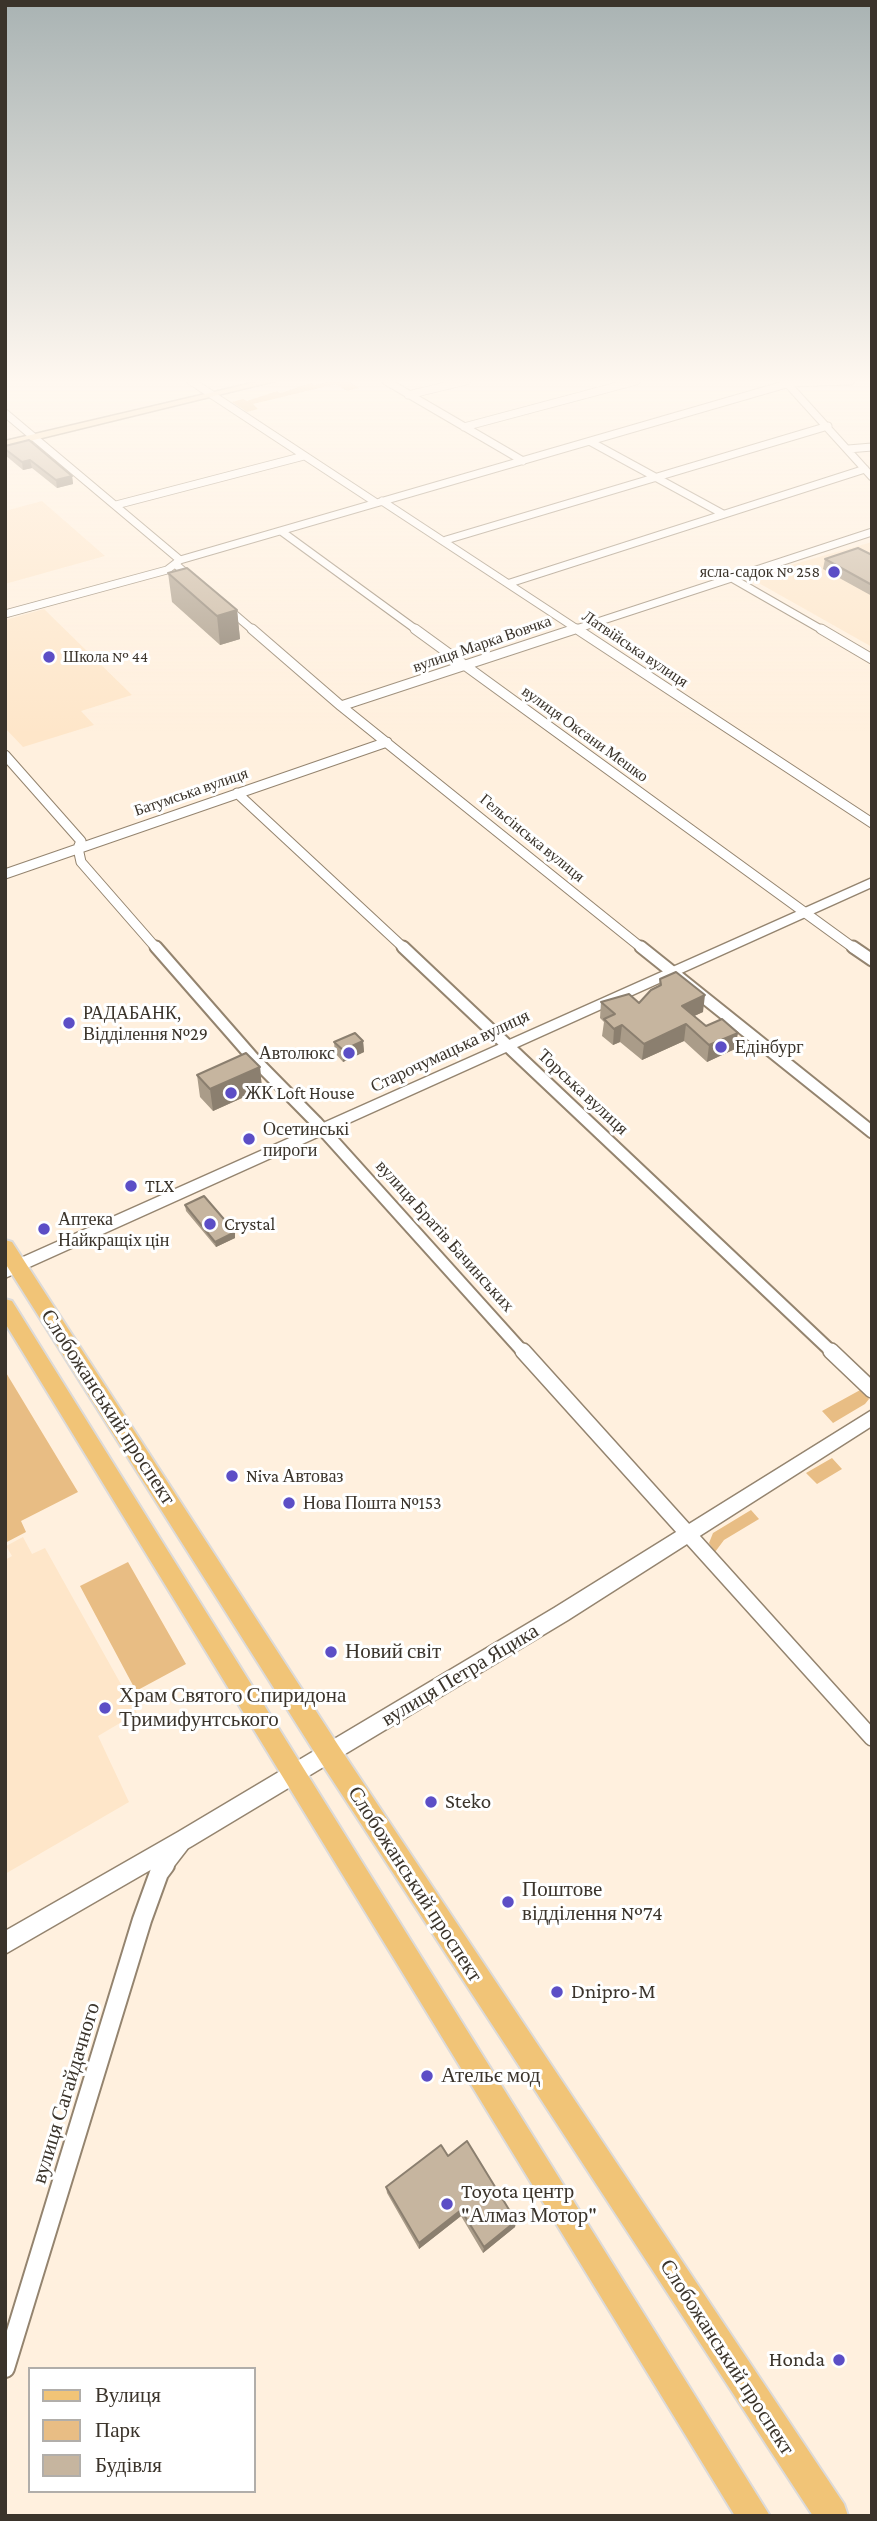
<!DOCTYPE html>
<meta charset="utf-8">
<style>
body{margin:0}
#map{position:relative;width:877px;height:2521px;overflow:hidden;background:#fff0de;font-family:"Crimson Pro",serif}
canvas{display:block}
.frame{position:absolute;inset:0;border:7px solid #3b342b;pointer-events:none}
.legend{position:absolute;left:28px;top:2367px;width:228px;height:126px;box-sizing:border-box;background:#fff;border:2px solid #b1aeaa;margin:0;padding:9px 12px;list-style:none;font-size:21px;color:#3b342b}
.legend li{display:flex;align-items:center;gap:14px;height:35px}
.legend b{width:35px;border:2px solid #b1aeaa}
</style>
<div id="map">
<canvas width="877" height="2521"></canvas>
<div class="frame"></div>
<ul class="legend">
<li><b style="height:9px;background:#f1c477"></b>Вулиця</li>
<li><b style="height:19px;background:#e8bd84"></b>Парк</li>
<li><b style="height:19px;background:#c6b59f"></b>Будівля</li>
</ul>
</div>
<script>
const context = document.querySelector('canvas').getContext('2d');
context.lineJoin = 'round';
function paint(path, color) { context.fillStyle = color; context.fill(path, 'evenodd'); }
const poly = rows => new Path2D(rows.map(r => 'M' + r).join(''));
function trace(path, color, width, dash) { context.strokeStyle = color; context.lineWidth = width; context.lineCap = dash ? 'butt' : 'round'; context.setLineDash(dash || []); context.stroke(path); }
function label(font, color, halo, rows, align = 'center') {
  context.font = font + ' "Crimson Pro",serif'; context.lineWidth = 6; context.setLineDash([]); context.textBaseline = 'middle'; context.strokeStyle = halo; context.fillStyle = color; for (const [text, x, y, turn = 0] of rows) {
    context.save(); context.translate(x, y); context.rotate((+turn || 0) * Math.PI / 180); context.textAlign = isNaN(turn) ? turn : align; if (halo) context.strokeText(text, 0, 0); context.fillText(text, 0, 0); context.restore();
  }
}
const built = poly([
 [42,501,105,556,5,584,5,511],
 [872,542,872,647,748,577],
 [44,609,132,695,81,711,94,725,23,747,5,728,5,620],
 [23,1537,32,1554,45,1548,137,1713,98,1736,129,1802,5,1874,5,1560,12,1556,6,1546]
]);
const green = poly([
 [333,381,348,381,359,388,347,391,336,384,253,404,258,409,247,412,232,402,243,399,247,401,277,391,280,393,311,383,315,385],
 [5,1371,78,1492,21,1521,26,1532,5,1543],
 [862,1389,869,1399,865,1404,833,1423,822,1411],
 [832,1458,842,1469,817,1484,806,1473],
 [751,1510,759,1519,724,1540,715,1552,709,1543,713,1533],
 [128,1562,186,1664,136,1691,80,1586]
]);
const minorFar4 = poly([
 [191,381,375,502],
 [386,381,523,461],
 [785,381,872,477],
 [408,395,466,381],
 [5,413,180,560],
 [464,427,636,381],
 [591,442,723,514],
 [848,449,872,447],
 [382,501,580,631],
 [116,505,304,456],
 [281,531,418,631],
 [446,540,828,426],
 [175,564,193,579],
 [730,577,824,631],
 [510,583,865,469],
 [226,607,254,631],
 [5,614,167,570,180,560,790,383,850,381],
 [570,631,872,532]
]);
const minorFar3 = poly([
 [252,629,341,706,643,949],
 [415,629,855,949],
 [577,629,872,823],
 [821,629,872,659],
 [341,706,575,629],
 [5,755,81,841,78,848,81,862,157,949],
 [237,793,405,949],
 [5,874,387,742]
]);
const minorFar2 = poly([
 [156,947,253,1058,316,1122,524,1353],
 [403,947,833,1353],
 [641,947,872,1132],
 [853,947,872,960]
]);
const minorFar1 = poly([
 [523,1351,872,1738],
 [831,1351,872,1390],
 [164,1867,181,1845]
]);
const minor = poly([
 [5,2368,142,1920,159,1873,165,1865]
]);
const tertiary = poly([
 [872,878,872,887,5,1278,5,1265,872,878],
 [872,1410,872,1426,568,1620,192,1846,5,1954,5,1931,178,1832,554,1608,872,1410]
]);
const secondary = poly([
 [261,381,275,381,5,447,5,441,261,381]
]);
const primary = poly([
 [5,1240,12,1242,338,1745,844,2504,848,2516,813,2516,320,1761,5,1263,5,1240],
 [5,1299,12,1301,770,2516,735,2516,5,1323,5,1299]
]);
const wall = poly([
 [5,446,72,476,73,484,57,488,32,468,23,470,5,455],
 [872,555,872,596,823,569,825,559],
 [168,573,237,610,240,639,220,645,172,602],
 [660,979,703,1012,694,1016,735,1049,707,1062,684,1041,642,1060,620,1042,613,1045,602,1036,604,1022,600,1018,601,1002,639,1003,659,986],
 [363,1041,364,1052,343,1062,335,1053,334,1042],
 [260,1067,262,1089,213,1111,200,1097,197,1075],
 [185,1205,235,1232,235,1238,216,1247,186,1211],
 [448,2156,516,2221,515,2227,483,2253,461,2216,419,2249,387,2193,386,2187]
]);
const shadedWall = poly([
 [30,460,32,468,23,470,22,462],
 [72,476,73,484,57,488,56,480],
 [237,610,240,639,220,645,217,616],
 [705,995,703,1012,679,1023,682,1006],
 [686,1024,684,1041,642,1060,644,1044],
 [622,1025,620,1042,613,1045,614,1029],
 [738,1033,735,1049,707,1062,709,1045],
 [363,1041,364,1052,343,1062,343,1050],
 [260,1067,262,1089,213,1111,210,1089],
 [235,1232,235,1238,216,1247,215,1242],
 [461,2210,461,2216,419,2249,419,2243],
 [516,2221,515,2227,483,2253,484,2247]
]);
const building = poly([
 [29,440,72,476,56,480,30,460,22,462,5,449,5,446,29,440],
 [858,548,872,555,872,585,825,559,858,548],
 [187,568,237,610,217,616,168,573,187,568],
 [676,972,705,995,682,1006,706,1026,722,1019,738,1033,709,1045,686,1024,644,1044,622,1025,614,1029,604,1019,615,1014,601,1002,629,994,639,1003,651,990,661,985,660,979,676,972],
 [355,1033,363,1041,343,1050,334,1042,355,1033],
 [246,1053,260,1067,210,1089,197,1075,246,1053],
 [204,1196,235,1232,215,1242,185,1205,204,1196],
 [467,2141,516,2221,484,2247,461,2210,419,2243,386,2187,441,2145,448,2156,467,2141]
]);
const markers = [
 [834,572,7,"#5c4ec6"],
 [49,657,7,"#5c4ec6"],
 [69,1023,7,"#5c4ec6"],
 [721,1047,7,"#5c4ec6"],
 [349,1053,7,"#5c4ec6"],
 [231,1093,7,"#5c4ec6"],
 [249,1139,7,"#5c4ec6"],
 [131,1186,7,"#5c4ec6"],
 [210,1224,7,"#5c4ec6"],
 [44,1229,7,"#5c4ec6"],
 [232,1476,7,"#5c4ec6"],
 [289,1503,7,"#5c4ec6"],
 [331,1652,7,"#5c4ec6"],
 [105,1708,7,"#5c4ec6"],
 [431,1802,7,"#5c4ec6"],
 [508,1902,7,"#5c4ec6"],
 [557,1992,7,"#5c4ec6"],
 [427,2076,7,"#5c4ec6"],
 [447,2204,7,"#5c4ec6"],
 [839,2360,7,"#5c4ec6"]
];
const farPoinames = [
 ["ясла-садок № 258",820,572],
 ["Школа № 44",63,657,"left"]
];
const farStreetnames = [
 ["вулиця Марка Вовчка",482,644,-19],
 ["Латвійська вулиця",635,649,34],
 ["вулиця Оксани Мешко",585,734,36],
 ["Батумська вулиця",191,792,-19],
 ["Гельсінська вулиця",532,838,39]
];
const poiNames = [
 ["РАДАБАНК,",83,1013],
 ["Відділення №29",83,1034],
 ["Едінбург",735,1047],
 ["Автолюкс",335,1053,"right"],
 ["ЖК Loft House",245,1093],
 ["Осетинські",263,1129],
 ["пироги",263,1150],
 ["TLX",145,1186],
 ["Аптека",58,1219],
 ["Найкращiх цiн",58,1240],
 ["Crystal",224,1224],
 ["Niva Автоваз",246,1476],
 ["Нова Пошта №153",303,1503]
];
const streetNames = [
 ["Старочумацька вулиця",450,1051,-25],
 ["Торська вулиця",583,1092,43],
 ["вулиця Братів Бачинських",445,1236,48]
];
const nearStreetnames = [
 ["Слобожанський проспект",108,1407,57],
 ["вулиця Петра Яцика",460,1675,-31],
 ["Слобожанський проспект",415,1884,57],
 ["вулиця Сагайдачного",66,2093,-73],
 ["Слобожанський проспект",727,2357,57]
];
const nearPoinames = [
 ["Новий світ",345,1652],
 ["Храм Святого Спиридона",119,1696],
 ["Тримифунтського",119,1720],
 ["Steko",445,1802],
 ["Поштове",522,1890],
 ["відділення №74",522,1914],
 ["Dnipro-M",571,1992],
 ["Ательє мод",441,2076],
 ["Toyota центр",461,2192],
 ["\"Алмаз Мотор\"",461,2216],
 ["Honda",825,2360,"right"]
];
paint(built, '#fee6c9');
paint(green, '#e8bd84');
trace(minorFar4, '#94846f', 9);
trace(minorFar3, '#94846f', 11);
trace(minorFar2, '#94846f', 15);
trace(minorFar1, '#94846f', 18);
trace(minor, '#94846f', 22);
trace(tertiary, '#94846f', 3);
trace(secondary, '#94846f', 3);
trace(primary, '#dcdad9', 4);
trace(minorFar4, '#fff', 7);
trace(minorFar3, '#fff', 9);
trace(minorFar2, '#fff', 11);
trace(minorFar1, '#fff', 15);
trace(minor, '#fff', 18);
paint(tertiary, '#fff');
paint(secondary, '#f8e1bb');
paint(primary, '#f1c477');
paint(wall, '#aa9c89');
paint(shadedWall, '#8b7f6f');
paint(building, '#c6b59f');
trace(building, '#8b7f6f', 2);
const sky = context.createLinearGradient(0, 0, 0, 734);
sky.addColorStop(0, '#a9b3b3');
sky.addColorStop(0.52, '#fff8f0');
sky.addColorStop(1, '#fff8f000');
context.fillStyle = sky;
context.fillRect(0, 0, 877, 734);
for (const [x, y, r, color] of markers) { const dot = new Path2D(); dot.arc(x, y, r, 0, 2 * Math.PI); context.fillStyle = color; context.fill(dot); trace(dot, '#fff', 2.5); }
label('16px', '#3b342b', '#fff', farPoinames, 'right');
label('16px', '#3b342b', '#fff', farStreetnames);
label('18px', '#3b342b', '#fff', poiNames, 'left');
label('18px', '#3b342b', '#fff', streetNames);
label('21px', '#3b342b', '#fff', nearStreetnames);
label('21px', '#3b342b', '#fff', nearPoinames, 'left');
</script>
